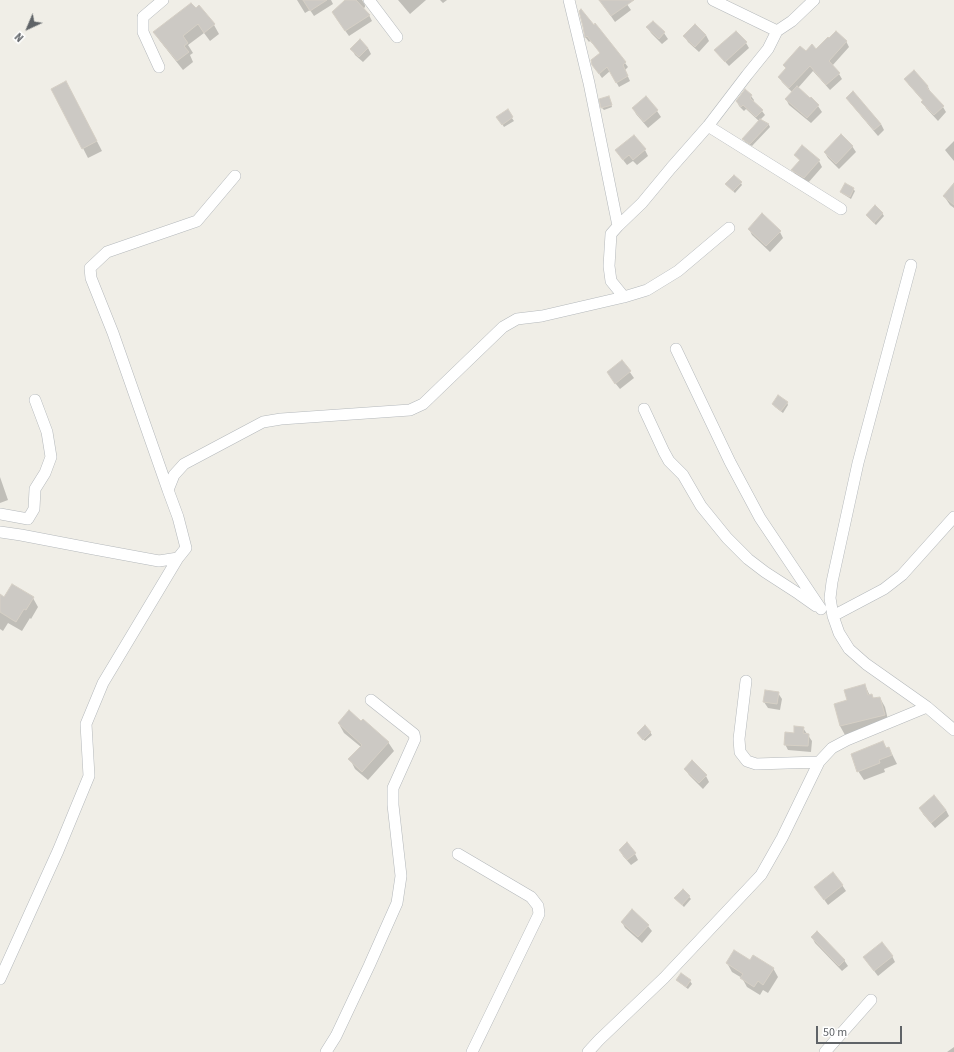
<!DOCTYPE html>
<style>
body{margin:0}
#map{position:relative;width:954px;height:1052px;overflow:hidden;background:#f0eee7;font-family:"Source Sans 3",sans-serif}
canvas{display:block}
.north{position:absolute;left:8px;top:8px;width:40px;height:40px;-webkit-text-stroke:3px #fff;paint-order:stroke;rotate:224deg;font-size:11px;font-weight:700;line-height:16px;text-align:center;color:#5f6367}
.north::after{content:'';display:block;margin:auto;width:14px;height:18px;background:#5f6367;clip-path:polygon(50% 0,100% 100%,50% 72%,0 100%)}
.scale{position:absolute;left:816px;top:1026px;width:86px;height:18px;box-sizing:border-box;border:2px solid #5f6367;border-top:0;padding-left:5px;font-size:12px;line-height:14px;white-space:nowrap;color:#5f6367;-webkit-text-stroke:3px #fff;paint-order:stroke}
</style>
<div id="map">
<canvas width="954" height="1052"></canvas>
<div class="north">N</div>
<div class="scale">50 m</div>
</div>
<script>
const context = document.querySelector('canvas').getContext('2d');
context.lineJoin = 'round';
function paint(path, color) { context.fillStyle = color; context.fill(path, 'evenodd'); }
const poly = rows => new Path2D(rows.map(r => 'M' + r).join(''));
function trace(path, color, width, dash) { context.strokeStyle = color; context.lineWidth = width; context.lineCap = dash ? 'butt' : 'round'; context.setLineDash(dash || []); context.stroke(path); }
const shadow = poly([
 [297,0,331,0,333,4,314,16,310,10,305,13],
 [346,0,362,0,365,5,365,7,363,9,369,15,372,21,349,36,336,18],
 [398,0,426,0,410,14],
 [440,0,447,0,443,3],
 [608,0,624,0,631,10,615,22,606,9],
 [199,7,214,25,219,34,210,41,204,33,188,45,193,53,190,55,193,62,183,70,160,41,155,32,196,10],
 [653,22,664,33,668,39,662,44,651,33,647,27],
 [695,25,706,35,709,41,699,52,688,42,684,36],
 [584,28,625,63,628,67,625,70,630,81,619,87,610,71,602,78,593,65,601,53,590,41,589,42,586,38],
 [736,32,746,43,749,48,729,66,719,55,716,50],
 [846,41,849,47,832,66,839,74,842,79,830,90,813,71,798,88,810,100,811,99,818,106,822,112,811,123,789,105,786,99,792,92,782,82,779,77,786,69,784,65,806,53],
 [368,48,371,54,363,62,355,55,352,49],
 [914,71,928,87,931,93,943,107,946,112,938,121,926,108,923,102,923,101,909,85,905,79],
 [53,89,71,91,102,151,88,158],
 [853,93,881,124,884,130,878,136,851,104,847,98],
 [751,96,754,100,753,102,762,111,765,115,760,120,769,125,770,127,752,146,745,142,743,139,760,122,746,109,744,111,739,106,737,101],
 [646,97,657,111,661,117,648,128,636,114,633,108],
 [610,100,612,107,604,110,602,108],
 [507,111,514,121,504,127,498,117],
 [954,141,954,161,949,155,945,150],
 [852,146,856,152,839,169,828,158,825,153],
 [645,150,648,156,637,165,633,161,627,165,620,156],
 [795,155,819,161,822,167,808,183,796,176,793,170,800,161],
 [741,183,742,185,735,193,728,186],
 [954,185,954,208,950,205,944,196],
 [853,189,855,191,851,199,843,194,841,192],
 [882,213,884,216,876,225,867,216],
 [749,229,780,232,783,238,770,252,752,235],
 [622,361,634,378,620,389,611,378],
 [787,402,788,405,783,413,775,407,773,404],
 [0,477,8,500,0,503],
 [5,598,33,598,38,607,31,619,30,618,22,631,8,623,3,631,0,629,0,601],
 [865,685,870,696,872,695,874,699,880,698,885,707,889,724,845,735,840,726,835,705,848,701],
 [778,693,782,699,780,710,768,708,764,702],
 [361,722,388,742,394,751,368,780,355,769,350,759,361,747,344,733,339,724],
 [803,728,812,741,811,752,788,750,785,744,795,734],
 [650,732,652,735,645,741,640,736],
 [883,742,887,749,889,748,897,764,884,769,885,772,864,780,858,771],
 [685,769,706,776,709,782,703,789,689,775],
 [920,808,946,810,949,816,935,828,923,814],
 [620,850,635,854,638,860,631,865,623,856],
 [842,885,846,891,828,905,815,887],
 [683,890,691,899,684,907,677,900],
 [622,922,648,926,652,931,642,943,625,928],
 [812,937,844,960,848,966,842,971,815,943],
 [892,956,895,962,878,976,868,963],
 [750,961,773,968,778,977,768,993,763,990,760,995,747,987,742,978,732,972,727,963],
 [682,974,690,981,692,984,688,989,679,982,677,980],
 [954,1047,954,1052,947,1052]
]);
const building = poly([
 [303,0,327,0,310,11,303,0],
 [345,0,356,0,370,15,345,31,332,12,345,0],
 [599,0,634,0,611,16,599,0],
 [191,3,196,8,199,5,215,24,204,33,198,24,183,36,188,43,184,46,189,52,177,61,153,32,191,3],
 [581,9,594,25,595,23,626,62,623,65,628,76,616,83,607,67,599,74,592,65,591,60,600,53,587,36,585,38,583,27,579,11,581,9],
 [653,21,665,32,659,39,646,27,653,21],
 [695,24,706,35,695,47,683,36,695,24],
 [736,31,747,42,725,62,714,50,736,31],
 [836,31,847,41,829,61,840,73,826,85,810,66,789,88,778,77,786,68,783,65,800,46,806,51,812,44,816,49,828,37,829,38,836,31],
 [360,39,368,48,359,57,350,49,360,39],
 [914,70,928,86,927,88,944,106,934,115,921,102,923,100,904,79,914,70],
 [66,81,97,141,82,149,51,89,66,81],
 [797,86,810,98,811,97,819,105,807,118,785,99,797,86],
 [745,89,752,95,750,98,763,110,756,117,743,105,741,107,736,101,745,89],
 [853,91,881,124,874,130,846,98,853,91],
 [609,96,612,105,601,108,599,99,609,96],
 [646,96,658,110,644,122,632,108,646,96],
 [508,109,513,117,502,125,496,117,508,109],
 [760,119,769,124,750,144,742,139,760,119],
 [841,134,853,146,836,164,824,152,841,134],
 [634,135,646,149,633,160,629,155,623,160,615,150,634,135],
 [802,145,820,160,804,178,791,170,800,160,794,155,802,145],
 [734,175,742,182,733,191,725,184,734,175],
 [845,183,854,188,850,197,840,192,845,183],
 [954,183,954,205,943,196,954,183],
 [875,205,883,213,874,223,866,215,875,205],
 [762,213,781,231,766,246,748,229,762,213],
 [622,360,631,371,615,384,607,372,622,360],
 [778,395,788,402,781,411,772,404,778,395],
 [12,584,34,597,26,610,24,609,16,622,0,612,0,594,4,597,12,584],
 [865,684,868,695,872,694,873,698,880,697,885,715,840,726,834,704,847,700,844,690,865,684],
 [765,690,779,692,777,704,763,702,765,690],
 [349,710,361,721,363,719,389,742,362,772,348,759,362,745,338,723,349,710],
 [645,725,651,732,643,740,637,733,645,725],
 [794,726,804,727,803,733,809,734,808,746,784,745,785,732,794,733,794,726],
 [883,741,886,748,889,747,892,755,879,760,880,763,857,772,851,754,883,741],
 [692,760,707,775,699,783,684,769,692,760],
 [934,795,946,810,931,823,919,808,934,795],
 [627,842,636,853,627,860,619,850,627,842],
 [833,872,843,885,824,900,814,887,833,872],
 [683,889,690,896,682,905,674,898,683,889],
 [632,909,649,925,638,937,621,922,632,909],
 [817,931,845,960,839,966,811,937,817,931],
 [882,942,893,956,874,971,863,957,882,942],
 [734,950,750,960,753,955,774,968,763,985,758,981,754,987,740,978,743,974,726,963,734,950],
 [681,973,691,980,686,987,676,980,681,973]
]);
const minor = poly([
 [369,0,397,37],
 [569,0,589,83,618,226],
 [713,0,777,31],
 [159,67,143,32,143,17,163,0],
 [708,126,841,209],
 [624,297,647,290,678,271,729,228],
 [676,349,730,462,760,518,821,609],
 [644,409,664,452,669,461,683,475,701,506,727,538,748,559,765,572,799,594,816,606],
 [168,490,113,333,91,278,90,268,107,252,197,221,235,176],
 [0,514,28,519,34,509,35,489,45,473,51,457,47,432,35,400],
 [954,517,902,575,884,589,833,616,839,633,849,649,866,664,927,707,954,730],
 [0,532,21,535,94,549,159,561,178,558,186,548,178,517,168,490,174,475,184,464,263,422,281,419,410,410,423,404,503,327,517,319,542,316,624,297,611,281,609,266,611,234,618,226,642,203,671,168,708,126,747,75,768,49,777,31,792,21,814,0],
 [833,616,830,598,832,582,858,463,911,265],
 [746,681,739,739,740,752,747,761,756,764,819,762],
 [458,854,531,897,538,906,539,914,472,1052],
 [0,979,58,851,89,776,86,724,103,683,178,558],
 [326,1052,336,1036,369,966,397,903,401,876,393,805,393,788,415,739,414,734,371,700],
 [588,1052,599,1040,664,978,761,875,782,838,819,762,832,748,847,740,927,707],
 [825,1052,871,1000]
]);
paint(shadow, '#0003');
paint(building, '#ccc9c4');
trace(building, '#d5cfc5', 1);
trace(minor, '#b4b8bb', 12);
trace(minor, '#fff', 11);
</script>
